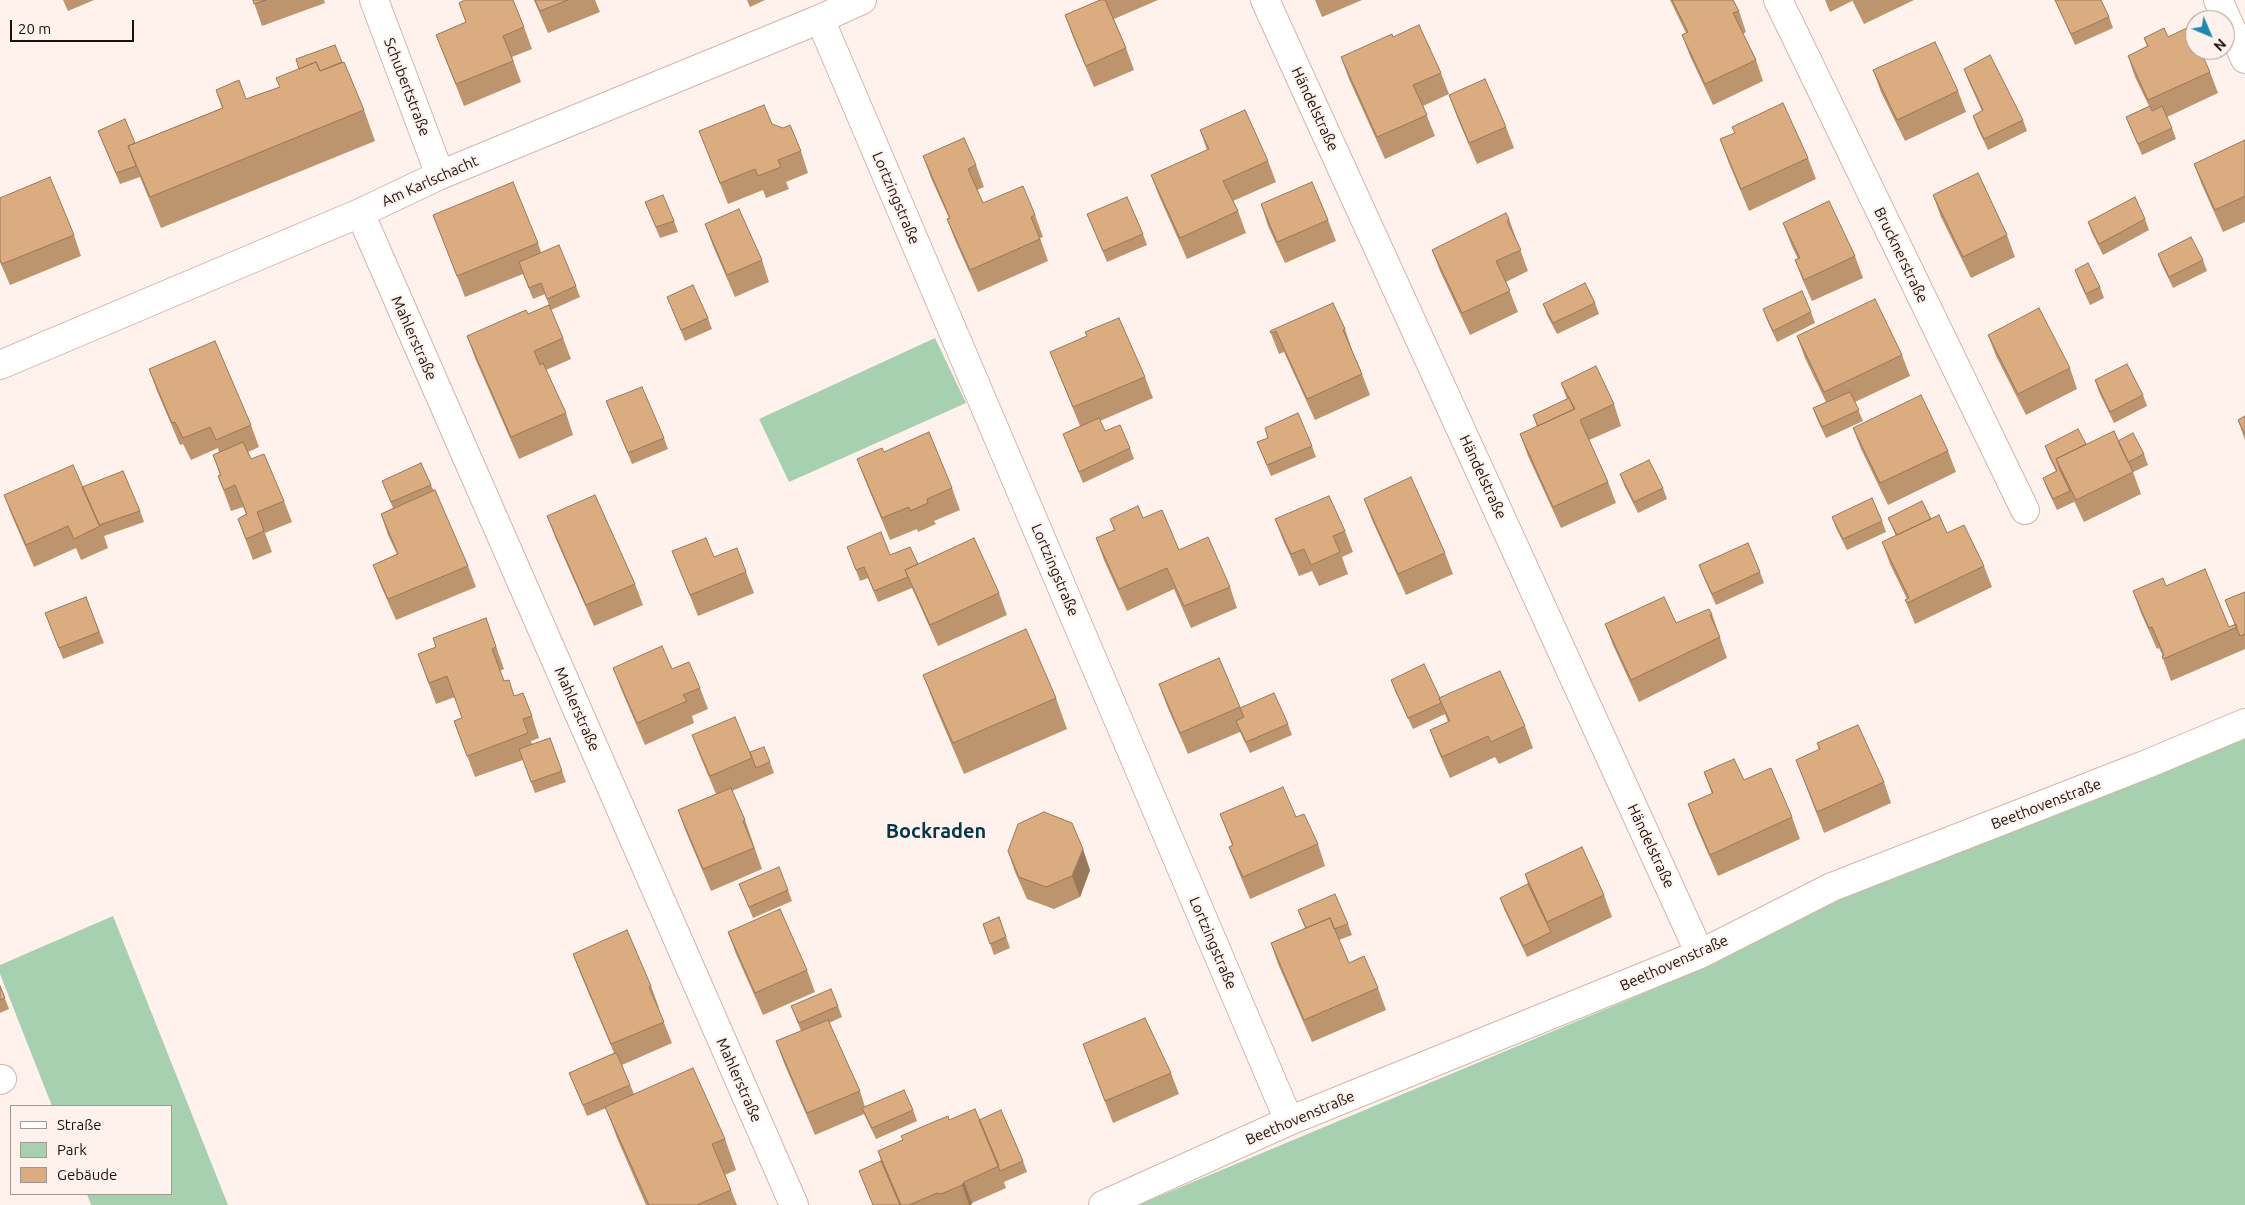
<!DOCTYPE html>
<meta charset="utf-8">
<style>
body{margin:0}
#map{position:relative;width:2245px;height:1205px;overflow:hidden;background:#fff1eb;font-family:Ubuntu,sans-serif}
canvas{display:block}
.legend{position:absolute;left:10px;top:1105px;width:162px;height:90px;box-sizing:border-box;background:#fff1eb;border:1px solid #a49791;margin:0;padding:6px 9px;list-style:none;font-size:15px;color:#1b100b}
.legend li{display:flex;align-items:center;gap:10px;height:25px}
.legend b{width:25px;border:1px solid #a49791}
.north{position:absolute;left:2185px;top:10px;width:50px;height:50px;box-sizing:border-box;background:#fff1eb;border:1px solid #a49791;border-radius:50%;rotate:135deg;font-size:14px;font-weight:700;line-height:20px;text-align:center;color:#1b100b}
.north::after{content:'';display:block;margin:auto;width:18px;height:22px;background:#1e89b0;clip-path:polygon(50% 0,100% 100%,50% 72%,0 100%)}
.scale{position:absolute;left:10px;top:20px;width:124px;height:22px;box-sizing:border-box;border:2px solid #1b100b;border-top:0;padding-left:6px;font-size:15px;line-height:18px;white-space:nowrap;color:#1b100b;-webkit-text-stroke:4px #fff1eb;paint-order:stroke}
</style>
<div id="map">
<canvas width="2245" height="1205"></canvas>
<ul class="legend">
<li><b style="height:6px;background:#fff"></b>Straße</li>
<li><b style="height:14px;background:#a7d0b0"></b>Park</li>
<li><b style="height:14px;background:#dbac80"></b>Gebäude</li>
</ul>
<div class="north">N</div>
<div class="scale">20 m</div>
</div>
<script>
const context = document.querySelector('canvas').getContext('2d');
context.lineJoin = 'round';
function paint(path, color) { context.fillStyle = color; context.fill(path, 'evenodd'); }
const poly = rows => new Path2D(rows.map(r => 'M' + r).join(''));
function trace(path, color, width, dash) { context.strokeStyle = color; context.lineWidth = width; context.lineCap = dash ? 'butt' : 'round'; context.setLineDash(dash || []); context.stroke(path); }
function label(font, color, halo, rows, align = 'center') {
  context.font = font + ' Ubuntu,sans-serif'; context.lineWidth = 4; context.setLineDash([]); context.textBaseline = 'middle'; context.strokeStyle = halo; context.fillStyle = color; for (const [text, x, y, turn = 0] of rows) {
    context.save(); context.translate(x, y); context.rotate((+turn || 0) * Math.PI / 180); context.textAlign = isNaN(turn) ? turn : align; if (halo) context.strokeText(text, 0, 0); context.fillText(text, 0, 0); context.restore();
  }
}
const green = poly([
 [935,338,966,403,789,482,759,419],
 [2245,735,2245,1205,1138,1205,1711,965,1842,894],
 [113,916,228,1205,91,1205,87,1194,171,1194,171,1106,52,1106,0,974,0,965]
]);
const minor = poly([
 [374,0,440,175],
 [1265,0,1700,954],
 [1778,0,2025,510],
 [2218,0,2245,59],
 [820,19,1289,1121],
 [360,213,794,1205],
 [0,365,360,213,440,175,820,19,862,0],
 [0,1080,2,1079],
 [1103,1205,1289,1121,1700,954,1832,887,2147,764,2245,723]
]);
const wall = poly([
 [63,0,94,0,68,11],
 [253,0,324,0,325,3,262,26],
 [534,0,595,0,600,12,548,33],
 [747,0,765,0,750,7],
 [1098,0,1158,0,1114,19,1126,48,1134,70,1094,87,1073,37,1065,15,1099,1],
 [1315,0,1362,0,1322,17],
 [1670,0,1733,0,1739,11,1746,32,1743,34,1756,60,1763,81,1713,105,1690,56,1682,35,1686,33],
 [1825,0,1852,0,1852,1,1830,12],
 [1852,0,1914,0,1864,24],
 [2055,0,2109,17,2113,28,2075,45],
 [459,3,524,27,532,49,512,57,521,82,464,106,436,35,466,22],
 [1393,37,1441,73,1449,94,1423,106,1435,136,1385,159,1349,79,1341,57],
 [2168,37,2210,72,2218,93,2167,117,2172,128,2176,139,2142,155,2126,117,2149,106,2135,77,2128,56,2147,46,2144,38],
 [342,62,364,110,375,141,161,228,140,177,120,184,98,131,135,143,222,108,216,90,246,99,280,87,276,78],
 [1964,69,2023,120,2027,131,1988,150,1977,127,1973,116,1982,111,1968,80],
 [1873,70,1958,91,1966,112,1905,141,1881,92],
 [1449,95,1506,127,1514,148,1477,164,1457,117],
 [772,124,801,151,808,173,786,182,789,189,766,198,763,190,728,204,699,131],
 [1732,127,1808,158,1816,179,1749,211,1728,161,1720,139,1735,133],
 [1200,130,1268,161,1276,182,1233,201,1238,211,1246,233,1187,259,1159,196,1151,175,1207,150],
 [2245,140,2245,222,2223,232,2202,185,2194,164],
 [923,156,976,165,984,187,977,190,983,203,1035,215,1043,237,1040,238,1048,261,978,292,955,240,947,219,949,218,931,178],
 [1933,195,2007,235,2015,257,1971,278,1941,217],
 [0,198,74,235,81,256,10,285,0,262],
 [645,202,674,221,678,232,660,238],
 [1261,204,1328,220,1336,241,1285,263,1268,226],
 [1087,214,1143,234,1147,245,1107,262],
 [433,215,538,243,541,252,576,286,580,297,551,310,563,338,571,359,546,370,566,413,573,435,519,459,475,358,467,336,528,314,549,305,545,294,533,299,523,274,465,297],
 [1509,219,1517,241,1528,271,1506,282,1518,312,1470,335,1440,271,1432,250],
 [2145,219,2149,230,2103,255,2092,233,2088,222],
 [1783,223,1855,256,1863,278,1812,301,1803,281,1795,260,1798,259,1791,244],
 [705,224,762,260,769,282,735,297,713,246],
 [2158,254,2203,260,2207,271,2173,288,2162,265],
 [2075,270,2100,287,2104,298,2090,305,2079,281],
 [667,297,708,318,712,329,685,341],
 [1595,303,1599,314,1557,334,1547,315,1543,304],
 [1763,309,1811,312,1815,323,1777,342,1767,320],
 [1345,329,1352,350,1362,374,1370,395,1315,420,1284,352,1279,354,1270,331],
 [1988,335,2070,368,2077,389,2026,415,1996,356],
 [1797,336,1902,355,1910,376,1855,402,1863,421,1826,438,1817,419,1813,408,1826,402,1805,358],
 [1050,352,1145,377,1153,398,1100,421,1105,431,1130,448,1134,459,1083,483,1063,434,1080,426],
 [149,369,251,425,259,447,248,452,251,459,284,501,292,522,265,533,272,552,253,560,238,519,246,514,243,507,231,511,218,476,220,475,213,455,219,452,218,448,191,460,183,444,180,445,157,391],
 [2095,380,2143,395,2147,406,2114,423,2099,392],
 [1561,383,1614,404,1621,426,1589,440,1608,482,1616,503,1561,528,1528,456,1520,434,1537,427,1533,415,1567,399],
 [606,401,664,438,668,449,632,464],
 [2245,416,2245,440,2238,420],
 [1853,428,1948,451,1956,472,1888,505,1861,449],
 [2118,441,2144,454,2148,465,2133,472,2141,494,2084,522,2074,501,2074,502,2057,510,2047,489,2043,478,2056,471,2049,457,2045,446,2086,444],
 [1257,442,1312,446,1316,457,1271,476],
 [884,452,952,488,960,510,934,521,936,524,918,532,917,529,890,540,865,480,857,459],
 [1620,474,1663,488,1667,499,1638,513,1624,485],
 [382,481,431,485,468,566,476,587,396,620,381,586,373,565,397,554,388,535,381,514,393,508],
 [82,487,140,511,144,522,104,536,108,548,81,560,76,548,34,567,12,516,4,495],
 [1364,499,1445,553,1453,574,1406,595,1372,520],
 [547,516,635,584,643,605,594,626,555,537],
 [1832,517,1882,521,1886,532,1847,550,1836,528],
 [1888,518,1931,519,1984,566,1992,587,1915,624,1905,600,1907,599,1890,564,1882,542,1896,536],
 [1110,519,1179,550,1230,587,1237,608,1191,628,1174,589,1127,611,1104,560,1096,538,1114,530],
 [1275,519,1345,531,1353,552,1342,557,1348,574,1319,586,1312,571,1299,576,1283,540],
 [847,547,890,555,999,593,1007,615,938,646,912,588,878,602,868,578,860,581],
 [672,551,746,572,754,593,698,616],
 [1699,565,1760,572,1764,583,1716,605,1703,576],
 [2166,586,2229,627,2235,625,2225,600,2245,592,2245,649,2171,681,2162,656,2163,656,2159,648,2157,649,2141,613,2133,591],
 [86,597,104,643,63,659,45,613],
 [1712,614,1727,658,1639,702,1613,645,1605,624,1676,623],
 [486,618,504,669,500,671,504,681,515,696,532,716,539,738,531,741,532,744,550,738,566,782,535,793,523,760,475,777,454,721,462,718,455,697,436,704,418,654,436,647],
 [1219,658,1240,708,1288,724,1292,735,1250,753,1240,732,1188,754,1167,706,1159,684],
 [613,668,672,669,700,688,708,709,692,716,694,723,645,745,621,689],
 [923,675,1056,698,1067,729,964,774,935,706],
 [1391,680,1440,698,1525,726,1533,748,1499,764,1495,757,1450,778,1438,751,1430,730,1448,722,1445,714,1413,729,1395,691],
 [692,735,750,752,770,762,774,773,732,791,745,820,762,869,711,891,686,832,678,810,716,794,700,756],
 [1817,743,1884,782,1891,803,1824,833,1796,760,1819,750],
 [1704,772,1792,817,1800,839,1718,876,1696,826,1688,804,1712,794],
 [1220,814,1296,817,1318,844,1325,866,1250,899,1237,868,1229,847,1232,845],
 [1008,851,1090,870,1080,897,1054,909,1027,899,1015,872],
 [1525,874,1604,895,1612,917,1527,957,1504,909,1500,898,1528,884],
 [739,884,788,890,792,901,753,918],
 [1298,910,1348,924,1352,935,1339,940,1349,963,1378,988,1386,1010,1312,1042,1278,964,1271,943,1305,928],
 [999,917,1010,948,994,955,983,924],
 [728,932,807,970,815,992,763,1015,736,954],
 [573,954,651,986,659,1008,658,1008,672,1043,622,1065,634,1094,725,1139,736,1170,725,1175,737,1205,646,1205,617,1138,606,1108,587,1116,569,1073,614,1053,581,975],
 [0,986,9,1009,0,1013],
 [791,1006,838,1006,842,1017,829,1023,860,1091,865,1107,913,1110,917,1121,876,1139,864,1114,815,1135,784,1063,776,1041,801,1031],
 [1083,1044,1171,1073,1179,1094,1113,1123],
 [949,1120,979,1120,1023,1161,1027,1172,1004,1182,1006,1188,972,1203,971,1205,873,1205,859,1171,881,1161,878,1151]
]);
const shadedWall = poly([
 [1083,849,1090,870,1080,897,1072,876],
 [964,1182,972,1203,971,1205,969,1205,962,1185]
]);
const building = poly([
 [253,0,266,0,254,4,253,0],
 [465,0,513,0,524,27,503,36,513,61,456,84,436,35,466,22,459,3,465,0],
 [535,0,568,0,540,11,535,0],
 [1100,0,1105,0,1126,48,1086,66,1065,15,1100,0],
 [1672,0,1733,0,1739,11,1733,13,1756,60,1705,84,1682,35,1688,32,1672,0],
 [2055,0,2101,0,2109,17,2071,34,2055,0],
 [1419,25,1441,73,1413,85,1427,115,1377,137,1341,57,1392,34,1393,37,1419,25],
 [2189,27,2195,40,2195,50,2200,50,2210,72,2148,100,2128,56,2148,46,2144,38,2164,28,2168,37,2189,27],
 [1935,42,1958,91,1897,120,1873,70,1935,42],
 [335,45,342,62,320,71,316,62,299,69,296,59,335,45],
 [1990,55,2023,120,1984,139,1973,116,1983,110,1964,69,1990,55],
 [316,62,320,71,344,62,364,110,150,197,128,146,223,108,216,90,239,80,246,99,280,87,276,78,316,62],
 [1485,79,1506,127,1469,143,1449,95,1485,79],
 [1783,103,1808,158,1741,189,1720,139,1735,133,1732,127,1783,103],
 [764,105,772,124,783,128,790,125,801,151,778,160,781,167,758,176,755,169,720,183,699,131,764,105],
 [2150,106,2152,111,2162,106,2172,128,2138,144,2126,117,2150,106],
 [1245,110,1268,161,1223,181,1238,211,1180,238,1151,175,1209,149,1200,130,1245,110],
 [125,119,135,143,128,146,136,166,116,173,98,131,125,119],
 [964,138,976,165,968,169,983,203,1023,186,1035,215,1031,217,1040,239,970,270,947,219,950,218,923,156,964,138],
 [2245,140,2245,196,2215,210,2194,164,2245,140],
 [1978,173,2007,235,1963,257,1933,195,1978,173],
 [50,177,74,235,2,264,0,260,0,198,50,177],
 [513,182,538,243,457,276,433,215,513,182],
 [1312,182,1328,220,1277,242,1261,204,1312,182],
 [663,195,674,221,656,227,645,202,663,195],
 [1127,197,1143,234,1103,251,1087,214,1127,197],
 [2135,197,2145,219,2099,244,2088,222,2135,197],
 [1829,201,1855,256,1804,280,1795,260,1800,258,1783,223,1829,201],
 [739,209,762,260,727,275,705,224,739,209],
 [1506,213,1509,219,1507,221,1521,250,1496,261,1510,291,1462,313,1432,250,1506,213],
 [2191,237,2203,260,2169,277,2158,254,2191,237],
 [559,245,576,286,547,299,541,283,529,288,519,262,559,245],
 [2088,263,2100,287,2086,294,2075,270,2088,263],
 [1585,283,1595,303,1553,323,1543,304,1585,283],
 [693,285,708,318,681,330,667,297,693,285],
 [1802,291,1811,312,1773,331,1763,309,1802,291],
 [1875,299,1902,355,1824,392,1797,336,1875,299],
 [1333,303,1345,329,1343,330,1362,374,1307,399,1276,331,1271,333,1270,331,1333,303],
 [549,305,563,338,534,351,540,365,543,363,566,413,511,437,467,336,526,310,528,314,549,305],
 [2039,308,2070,368,2018,394,1988,335,2039,308],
 [1119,318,1145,377,1073,407,1050,352,1087,336,1085,332,1119,318],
 [215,341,251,425,216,440,210,427,183,438,175,422,172,423,149,369,215,341],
 [2127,364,2143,395,2110,412,2095,380,2127,364],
 [1596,366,1614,404,1580,420,1608,482,1553,507,1520,434,1575,409,1561,383,1596,366],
 [642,387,664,438,628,453,606,401,642,387],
 [1850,392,1859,410,1822,427,1813,408,1850,392],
 [1921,395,1948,451,1880,483,1853,428,1921,395],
 [1569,398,1574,409,1538,426,1533,415,1569,398],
 [1298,413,1312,446,1267,465,1257,442,1268,438,1265,428,1298,413],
 [2245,416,2245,435,2238,420,2245,416],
 [1099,418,1105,431,1120,425,1130,448,1079,472,1063,434,1099,418],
 [2078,429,2086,444,2056,459,2060,470,2070,491,2053,499,2043,478,2057,471,2045,446,2078,429],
 [2114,431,2133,472,2076,500,2056,459,2114,431],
 [929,432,952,488,927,499,928,503,910,511,909,507,882,518,857,459,882,448,884,452,929,432],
 [2133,433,2144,454,2128,462,2118,441,2133,433],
 [243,442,251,459,264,454,284,501,257,512,264,531,246,539,238,519,247,514,235,485,224,490,218,476,221,475,213,455,243,442],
 [1649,460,1663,488,1634,502,1620,474,1649,460],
 [421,463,431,485,391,502,382,481,421,463],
 [73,465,100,526,74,539,68,526,26,545,4,495,73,465],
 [123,471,140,511,99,525,82,487,123,471],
 [1411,477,1445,553,1398,574,1364,499,1411,477],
 [435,490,468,566,388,599,373,565,398,554,381,514,435,490],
 [595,495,635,584,586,605,547,516,595,495],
 [1329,496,1345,531,1333,536,1340,552,1311,565,1304,549,1291,554,1275,519,1329,496],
 [1872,498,1882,521,1843,539,1832,517,1872,498],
 [1922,501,1931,519,1897,535,1888,518,1922,501],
 [1138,506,1143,518,1162,510,1179,550,1208,537,1230,587,1184,606,1167,568,1119,589,1096,538,1115,530,1110,519,1138,506],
 [1939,515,1947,533,1964,525,1984,566,1907,603,1905,600,1909,598,1882,542,1939,515],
 [881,532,890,555,910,547,918,564,905,570,908,577,874,591,864,567,856,570,847,547,881,532],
 [706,538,714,557,737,548,746,572,690,595,672,551,706,538],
 [974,538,999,593,930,625,905,570,974,538],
 [1748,543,1760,572,1712,594,1699,565,1748,543],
 [2205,569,2229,627,2236,624,2237,627,2163,659,2162,656,2164,655,2152,627,2149,628,2133,591,2163,578,2166,586,2205,569],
 [2245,592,2245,634,2240,636,2225,600,2245,592],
 [86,597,99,632,59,648,45,613,86,597],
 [1664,597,1676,623,1709,609,1712,614,1710,615,1720,637,1631,680,1605,624,1664,597],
 [486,618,496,647,492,649,504,681,509,680,514,696,523,693,532,716,523,719,528,733,467,756,454,721,462,718,447,676,429,683,418,654,436,647,433,638,486,618],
 [1026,629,1056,698,953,743,923,675,1026,629],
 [662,646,672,669,689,662,700,688,683,695,687,701,637,723,613,668,662,646],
 [1219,658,1240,707,1180,733,1159,684,1219,658],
 [1424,664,1440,698,1439,698,1441,703,1408,718,1391,680,1424,664],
 [1500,671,1525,726,1491,742,1488,736,1442,757,1430,730,1450,721,1439,698,1500,671],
 [1274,693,1288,724,1246,742,1236,721,1244,717,1240,708,1274,693],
 [735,717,752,758,710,776,692,735,735,717],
 [1858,725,1884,782,1817,812,1796,760,1820,749,1817,743,1858,725],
 [550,738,562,771,531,782,519,749,550,738],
 [764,747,770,762,756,768,750,752,764,747],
 [1734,759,1744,780,1771,768,1792,817,1710,855,1688,804,1713,793,1704,772,1734,759],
 [1283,787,1296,817,1304,814,1318,844,1243,877,1229,847,1233,845,1220,814,1283,787],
 [731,788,745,820,743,821,754,848,703,869,678,810,731,788],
 [1044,812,1072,823,1083,849,1072,876,1046,887,1019,877,1008,851,1018,824,1044,812],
 [1582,847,1604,895,1547,922,1525,874,1582,847],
 [779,867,788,890,749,907,739,884,779,867],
 [1528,884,1551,932,1523,946,1500,898,1528,884],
 [1335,894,1348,924,1334,929,1330,918,1306,928,1298,910,1335,894],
 [780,909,807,970,755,993,728,932,780,909],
 [999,917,1006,937,990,944,983,924,999,917],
 [1330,918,1349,963,1364,956,1378,988,1304,1020,1271,943,1330,918],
 [627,930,651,986,649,987,664,1022,611,1044,573,954,627,930],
 [0,986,5,998,0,1000,0,986],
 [831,989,838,1006,799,1023,791,1006,831,989],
 [1145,1018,1171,1073,1105,1101,1083,1044,1145,1018],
 [828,1020,860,1091,807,1113,776,1041,828,1020],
 [615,1053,617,1054,630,1085,583,1105,569,1073,615,1053],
 [693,1068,725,1139,712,1144,731,1190,697,1205,649,1205,605,1107,693,1068],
 [904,1090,913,1110,872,1128,862,1108,904,1090],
 [975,1109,999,1166,964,1182,962,1185,941,1194,937,1193,909,1205,901,1205,878,1151,903,1140,901,1136,924,1126,948,1116,949,1120,975,1109],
 [1001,1110,1023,1161,1000,1171,979,1120,1001,1110],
 [881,1161,900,1205,873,1205,859,1171,881,1161]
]);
const streetNames = [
 ["Schubertstraße",407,87,69],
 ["Händelstraße",1315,109,65],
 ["Am Karlschacht",430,181,-24],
 ["Lortzingstraße",896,198,67],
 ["Brucknerstraße",1901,255,64],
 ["Mahlerstraße",414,338,66],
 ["Händelstraße",1483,477,65],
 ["Lortzingstraße",1055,570,67],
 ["Mahlerstraße",577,709,66],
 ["Beethovenstraße",2046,804,-21],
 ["Händelstraße",1651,846,65],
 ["Lortzingstraße",1213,943,67],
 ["Beethovenstraße",1674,963,-24],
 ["Mahlerstraße",739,1080,66],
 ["Beethovenstraße",1300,1118,-23]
];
const districtNames = [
 ["Bockraden",936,831]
];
paint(green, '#a7d0b0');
trace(minor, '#d6b4a7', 30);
trace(minor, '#fff', 28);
paint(wall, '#bc946e');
paint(shadedWall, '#99785a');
paint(building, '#dbac80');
trace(building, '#99785a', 1);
label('15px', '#1b100b', '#fff1eb', streetNames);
label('bold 20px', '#023649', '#fff1eb', districtNames);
</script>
